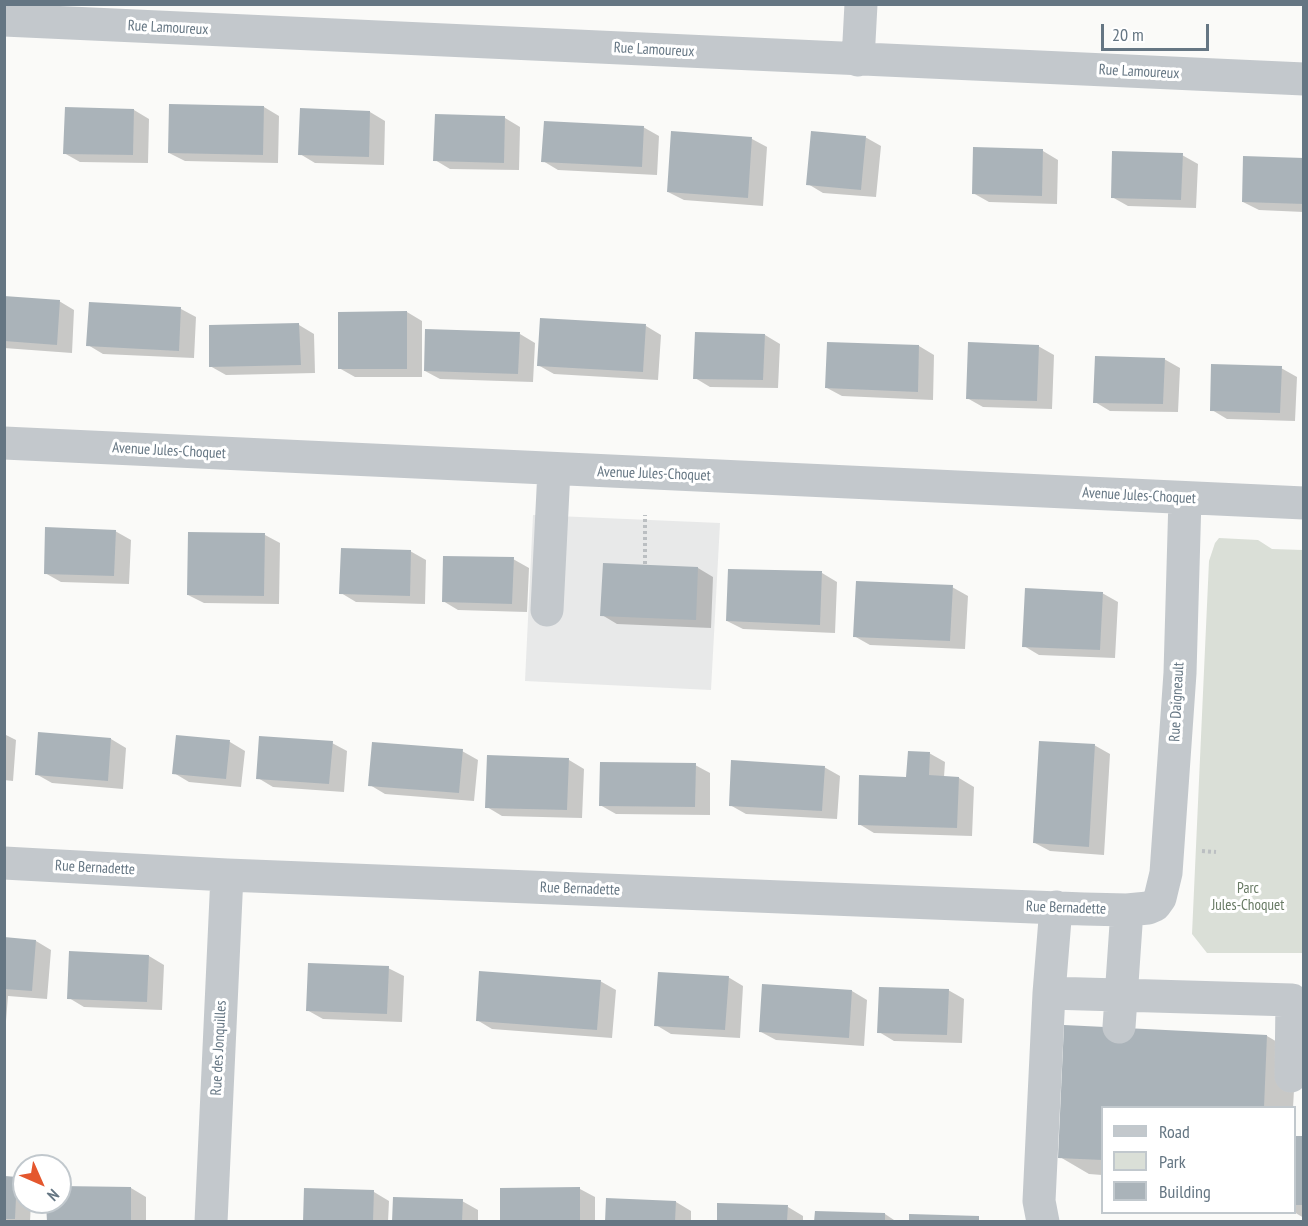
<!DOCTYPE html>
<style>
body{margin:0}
#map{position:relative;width:1308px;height:1226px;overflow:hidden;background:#fafaf8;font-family:"PT Sans Narrow",sans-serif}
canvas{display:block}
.frame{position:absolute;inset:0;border:6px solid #657683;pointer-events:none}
.legend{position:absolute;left:1101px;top:1106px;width:195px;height:108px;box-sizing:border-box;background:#fff;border:2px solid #c1c8cd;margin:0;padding:8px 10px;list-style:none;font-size:18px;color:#657683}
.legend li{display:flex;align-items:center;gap:12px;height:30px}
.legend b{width:30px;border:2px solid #c1c8cd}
.north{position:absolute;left:12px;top:1154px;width:60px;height:60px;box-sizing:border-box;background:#fff;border:2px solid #c1c8cd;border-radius:50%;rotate:135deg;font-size:16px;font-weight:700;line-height:24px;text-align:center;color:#657683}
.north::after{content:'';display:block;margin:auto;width:21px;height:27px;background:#e4572e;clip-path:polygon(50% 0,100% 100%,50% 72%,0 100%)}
.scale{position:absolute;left:1101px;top:24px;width:108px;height:27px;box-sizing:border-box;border:3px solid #657683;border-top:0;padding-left:8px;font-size:18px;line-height:21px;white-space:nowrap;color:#657683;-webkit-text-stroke:4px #fff;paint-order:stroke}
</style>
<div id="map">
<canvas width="1308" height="1226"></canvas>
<div class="frame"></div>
<ul class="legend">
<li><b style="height:8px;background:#c3c8cc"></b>Road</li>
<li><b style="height:16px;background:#dadfd7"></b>Park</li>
<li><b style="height:16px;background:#aab3b9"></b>Building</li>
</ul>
<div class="north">N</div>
<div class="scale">20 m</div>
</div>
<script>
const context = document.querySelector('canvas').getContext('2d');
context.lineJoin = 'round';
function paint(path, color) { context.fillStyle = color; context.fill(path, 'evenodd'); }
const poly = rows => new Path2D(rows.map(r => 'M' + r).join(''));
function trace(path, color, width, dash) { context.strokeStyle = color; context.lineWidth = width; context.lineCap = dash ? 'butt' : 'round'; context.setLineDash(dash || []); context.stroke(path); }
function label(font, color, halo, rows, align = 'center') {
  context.font = font + ' "PT Sans Narrow",sans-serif'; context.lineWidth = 6; context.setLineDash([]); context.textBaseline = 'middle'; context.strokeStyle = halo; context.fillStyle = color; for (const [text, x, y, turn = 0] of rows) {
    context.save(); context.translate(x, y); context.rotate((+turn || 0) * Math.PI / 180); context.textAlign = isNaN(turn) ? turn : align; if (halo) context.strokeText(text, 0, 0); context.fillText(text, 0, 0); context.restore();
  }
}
const built = poly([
 [533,515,720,523,711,690,525,681]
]);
const green = poly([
 [1219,538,1258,540,1272,549,1303,550,1303,960,1302,953,1207,953,1192,934,1209,561,1215,543]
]);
const shadow = poly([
 [264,107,279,116,278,163,185,161,169,153],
 [66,109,134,110,149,119,148,163,80,162,64,153],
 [370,112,385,121,384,165,315,163,300,154],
 [436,116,505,118,520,127,519,170,450,169,435,160],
 [643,127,659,136,657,175,558,170,543,161],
 [672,133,752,139,767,147,763,206,684,200,668,192],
 [865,137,881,146,876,197,823,193,808,184],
 [975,149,1043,151,1058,160,1057,204,989,202,973,193],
 [1182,155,1198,164,1196,208,1128,206,1112,197],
 [1304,159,1304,212,1259,210,1243,202],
 [4,298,59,301,74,310,72,353,4,348],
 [181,309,196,317,194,358,103,354,88,345],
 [407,312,422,321,422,377,355,377,339,368],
 [299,325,314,334,315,373,226,375,210,366,210,327],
 [646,326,661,335,658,380,554,374,538,365],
 [520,334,535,343,533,382,440,379,425,371],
 [765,335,780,344,778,388,710,387,695,378],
 [829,343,919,346,934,355,933,400,842,396,827,388],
 [1038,346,1054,355,1052,409,983,407,967,398],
 [1164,359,1180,368,1178,412,1110,411,1095,402],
 [1281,368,1297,377,1295,421,1227,419,1212,410],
 [115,531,131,540,129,584,61,582,45,573],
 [265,535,280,543,279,604,204,603,188,595],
 [410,551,426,560,425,604,356,602,341,593],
 [513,559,529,568,527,612,458,610,443,601],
 [604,564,698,568,713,577,711,628,617,624,602,615],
 [822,573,837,582,835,633,743,629,727,621],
 [952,587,968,596,965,649,870,645,854,636],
 [1102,593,1118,602,1115,658,1039,655,1024,646],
 [4,734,16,740,13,781,4,780],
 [178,737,230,742,245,751,241,787,189,782,174,773],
 [111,739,126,748,123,789,52,783,36,774],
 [332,743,347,751,344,792,273,787,258,778],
 [1094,745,1110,754,1104,855,1050,851,1035,843],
 [462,751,478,760,474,801,385,794,370,785],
 [929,753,945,762,944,777,959,778,974,787,972,836,874,833,859,824,908,779],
 [569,760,584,769,582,818,502,816,487,807],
 [695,765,710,773,710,815,616,814,600,805],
 [824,767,840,776,837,819,746,814,730,805],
 [4,939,36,941,51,950,47,999,8,996,6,1021,4,1021],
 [70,952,149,956,164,965,162,1010,84,1007,69,998],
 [388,968,404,976,402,1022,323,1019,307,1010],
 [728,977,743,986,740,1038,671,1034,656,1025],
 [600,981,616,990,612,1038,492,1029,477,1020],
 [948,990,964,999,962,1043,894,1041,879,1032],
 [852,991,867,1000,864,1046,776,1040,761,1032],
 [1066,1027,1267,1036,1296,1053,1293,1108,1102,1108,1102,1175,1089,1174,1060,1157],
 [1294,1137,1304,1138,1304,1218,1294,1212],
 [4,1178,16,1178,24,1183,24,1202,31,1202,30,1222,4,1222],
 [60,1188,131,1188,146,1197,146,1222,48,1222,48,1202,60,1202],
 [580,1189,595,1197,595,1222,501,1222],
 [374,1192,389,1201,388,1222,304,1222],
 [462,1201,478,1210,478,1222,394,1222],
 [676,1202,691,1211,691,1222,606,1222],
 [788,1207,803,1216,803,1222,718,1222],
 [885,1214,897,1222,816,1222]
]);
const building = poly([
 [169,104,264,106,263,155,168,153],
 [65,107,134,109,133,155,63,154],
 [300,108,370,111,369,157,298,155],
 [435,114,505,116,504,163,433,161],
 [544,121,644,126,642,167,541,162],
 [671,131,752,137,748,198,667,192],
 [811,131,866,136,861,190,806,185],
 [973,147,1043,149,1042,196,972,194],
 [1112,151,1183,153,1181,200,1111,198],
 [1243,156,1304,158,1304,204,1242,202],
 [4,296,60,300,57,345,4,341],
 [89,302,181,307,179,351,86,346],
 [407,311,407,369,338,369,338,312],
 [540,318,646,324,643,372,537,366],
 [299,323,301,365,209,367,209,325],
 [425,329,520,332,518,374,424,371],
 [695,332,765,334,763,380,693,379],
 [827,342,919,345,918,392,825,388],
 [968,342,1039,345,1037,401,966,399],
 [1095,356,1165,358,1163,404,1093,403],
 [1211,364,1282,366,1280,413,1210,411],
 [45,527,116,530,114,576,44,574],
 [188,532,265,533,264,596,187,595],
 [341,548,411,550,410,596,339,594],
 [443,556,514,557,512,604,442,602],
 [603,563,698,567,696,620,600,616],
 [728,569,822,571,820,625,726,621],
 [856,581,953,585,950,641,853,637],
 [1025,588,1103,592,1100,650,1022,647],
 [38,732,111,738,108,781,35,775],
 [176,735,230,740,226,779,172,774],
 [259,736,333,741,329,784,256,779],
 [1039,741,1095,744,1089,847,1033,843],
 [372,742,463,749,459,793,368,786],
 [908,751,930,752,929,775,959,777,957,828,858,825,859,775,906,777],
 [487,755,569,758,567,810,485,808],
 [731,760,825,766,822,811,729,806],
 [600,762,696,763,695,807,599,806],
 [4,937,36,940,32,991,4,989],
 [69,951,149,955,147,1002,67,999],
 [308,963,389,966,387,1014,306,1011],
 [479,971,601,980,597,1030,476,1021],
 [658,972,729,976,725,1030,654,1026],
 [762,984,852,990,849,1038,759,1032],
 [879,987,949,989,947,1035,877,1033],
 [1064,1025,1267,1035,1264,1108,1102,1108,1102,1160,1058,1158],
 [1294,1136,1304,1136,1304,1205,1294,1205],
 [5,1176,17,1177,15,1219,5,1219],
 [60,1186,131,1187,131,1222,47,1222,46,1202,60,1202],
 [580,1187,580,1222,500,1222,500,1188],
 [304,1188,374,1190,373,1222,303,1222],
 [393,1197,463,1199,462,1222,392,1222],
 [606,1198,676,1201,675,1222,605,1222],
 [717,1203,788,1205,787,1222,717,1222],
 [815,1211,885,1213,885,1222,814,1222],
 [909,1214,979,1216,979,1222,909,1222]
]);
const path = poly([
 [645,564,645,515],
 [1202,851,1216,852]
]);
const minor = poly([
 [4,20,1304,79],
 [858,60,861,4],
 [4,443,1304,503],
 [547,610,554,470],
 [4,863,227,875,1084,909,1127,910,1148,908,1155,905,1160,898,1166,873,1180,673,1185,498],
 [1049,993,1292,1000,1291,1076],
 [1119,1027,1127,910],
 [211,1222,227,875],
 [1043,1222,1039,1201,1049,993,1056,907]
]);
const streetNames = [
 ["Rue Lamoureux",168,28,3],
 ["Rue Lamoureux",654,50,3],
 ["Rue Lamoureux",1139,72,3],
 ["Avenue Jules-Choquet",169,451,3],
 ["Avenue Jules-Choquet",654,474,2],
 ["Avenue Jules-Choquet",1139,496,3],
 ["Rue Daigneault",1177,702,-87],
 ["Rue Bernadette",95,868,3],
 ["Rue Bernadette",580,889,2],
 ["Rue Bernadette",1066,908,2],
 ["Rue des Jonquilles",219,1048,-87]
];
const parkNames = [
 ["Parc",1248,889],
 ["Jules-Choquet",1248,906]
];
paint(built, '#e8e9e9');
paint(green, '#dadfd7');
paint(shadow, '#0003');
paint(building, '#aab3b9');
trace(path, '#bbbfc2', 4, [3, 3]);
trace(minor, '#c3c8cc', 33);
label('15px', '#657683', '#fff', streetNames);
label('15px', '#687a64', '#fff', parkNames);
</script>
